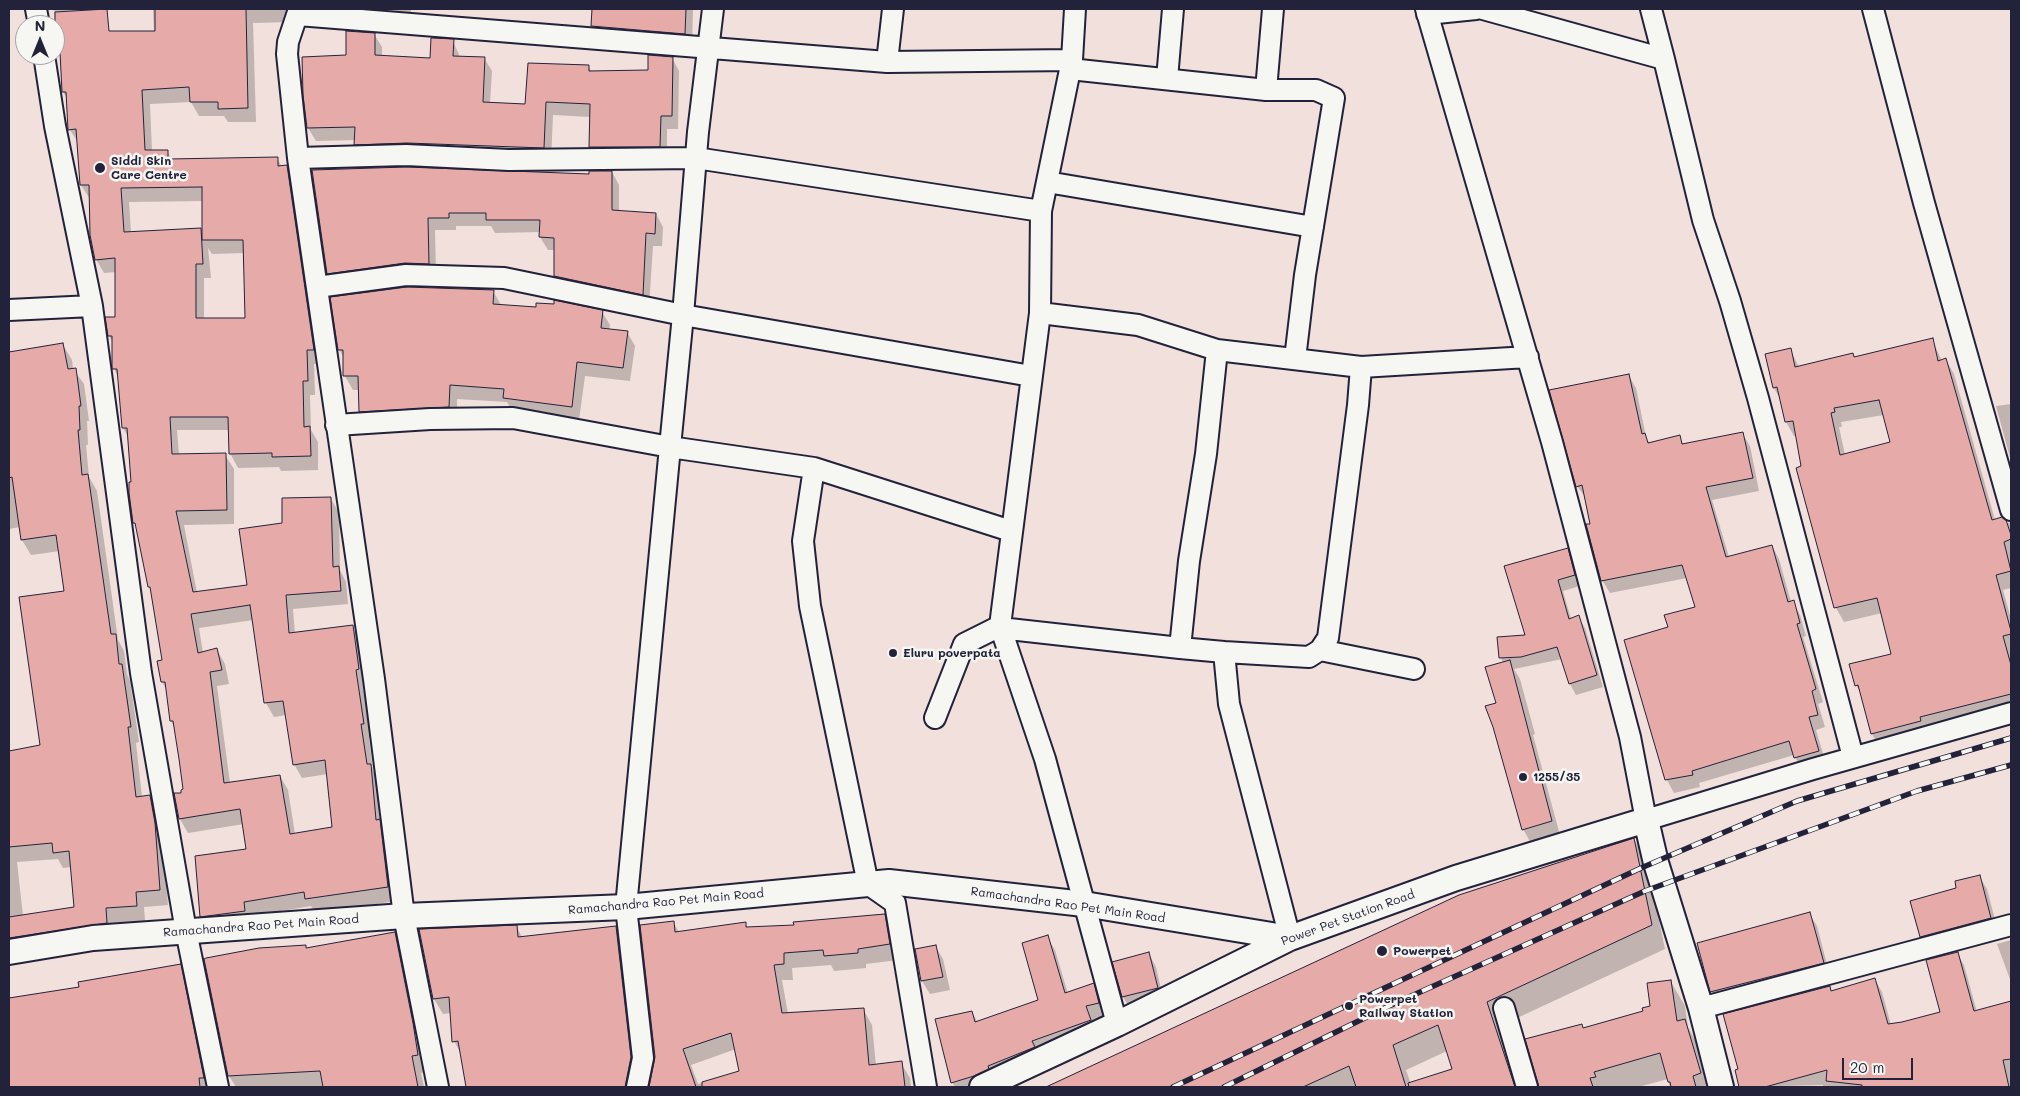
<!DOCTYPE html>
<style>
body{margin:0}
#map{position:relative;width:2020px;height:1096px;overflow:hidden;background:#f1e0dc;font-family:Mali,sans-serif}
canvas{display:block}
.frame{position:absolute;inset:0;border:10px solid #22223b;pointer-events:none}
.north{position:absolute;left:15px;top:15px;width:50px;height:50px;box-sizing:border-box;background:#f6f6f2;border:1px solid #a1a1a9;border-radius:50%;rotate:0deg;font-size:14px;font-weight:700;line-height:20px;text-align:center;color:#22223b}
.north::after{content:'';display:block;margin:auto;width:18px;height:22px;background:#22223b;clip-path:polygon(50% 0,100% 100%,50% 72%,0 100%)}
.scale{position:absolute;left:1842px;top:1058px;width:71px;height:22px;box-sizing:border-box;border:2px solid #22223b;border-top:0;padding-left:6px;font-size:15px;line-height:18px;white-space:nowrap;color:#22223b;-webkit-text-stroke:4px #f6f6f2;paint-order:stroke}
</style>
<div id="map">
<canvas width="2020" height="1096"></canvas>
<div class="frame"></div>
<div class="north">N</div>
<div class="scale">20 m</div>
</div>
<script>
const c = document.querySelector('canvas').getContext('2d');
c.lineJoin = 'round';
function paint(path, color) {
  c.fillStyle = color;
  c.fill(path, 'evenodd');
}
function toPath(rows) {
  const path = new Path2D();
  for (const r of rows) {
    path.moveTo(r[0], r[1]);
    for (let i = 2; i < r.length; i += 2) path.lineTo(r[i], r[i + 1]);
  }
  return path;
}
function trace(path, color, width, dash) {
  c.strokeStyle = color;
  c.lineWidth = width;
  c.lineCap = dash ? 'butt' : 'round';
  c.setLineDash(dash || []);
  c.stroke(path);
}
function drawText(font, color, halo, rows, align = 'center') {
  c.font = font + ' Mali,sans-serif';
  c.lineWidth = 5;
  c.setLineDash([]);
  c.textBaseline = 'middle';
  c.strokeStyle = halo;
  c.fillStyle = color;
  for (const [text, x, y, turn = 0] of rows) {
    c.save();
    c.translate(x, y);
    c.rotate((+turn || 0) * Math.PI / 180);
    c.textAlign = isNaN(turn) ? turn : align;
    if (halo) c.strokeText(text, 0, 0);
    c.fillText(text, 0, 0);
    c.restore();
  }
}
const shadow = toPath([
 [54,9,94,9,100,47,154,32,153,9,290,9,291,22,253,23,256,122,228,122,224,116,199,116,191,102,150,104,152,151,167,151,172,160,277,158,282,167,286,167,295,181,321,364,314,364,315,395,310,395,311,430,318,442,318,470,281,471,279,467,238,468,230,453,230,430,177,430,179,455,225,455,234,469,234,524,184,525,197,593,249,586,284,524,331,499,339,513,340,570,346,582,348,604,293,609,295,634,352,626,360,641,366,683,363,684,371,738,369,738,373,770,378,779,396,901,315,913,311,906,251,916,210,930,201,916,248,850,244,824,188,833,180,819,185,790,175,728,171,721,167,690,162,682,158,662,164,661,152,592,149,587,138,528,134,523,129,438,123,428,119,378,114,369,113,343,109,336,107,318,116,318,116,272,104,273,96,259,90,199,81,185,79,144,70,130,68,100,63,92,60,41,55,32],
 [203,201,204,236,200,230,131,233,129,202],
 [208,248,212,254,244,253,246,319,204,319,204,278,211,278],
 [253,620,266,703,274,717,286,715,294,764,302,778,328,774,333,828,295,834,288,790,280,776,230,783,217,686,229,684,225,664,217,650,203,653,199,628],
 [330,9,411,9,411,24],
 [593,9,693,9,692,47,600,40,592,26],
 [374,34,382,47,382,57,431,60,453,41,460,57,484,58,492,71,490,103,526,106,588,66,592,72,650,71,672,58,679,71,678,129,667,129,667,159,598,160,590,147,591,117,553,115,551,161,363,157,356,144,356,140,316,141,308,128,348,56],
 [313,171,590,175,612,172,619,185,619,211,656,214,663,227,662,246,653,246,649,307,563,289,555,276,555,250,548,250,540,237,541,232,495,233,491,226,456,226,456,230,435,230,436,276,335,286,328,273],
 [493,291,501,305,602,312,610,325,609,330,627,332,635,346,630,381,585,376,579,420,512,411,507,402,457,399,457,420,368,425,360,411,359,390,353,390,345,376,344,358,339,349],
 [1932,339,1942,361,1946,360,1954,374,1995,520,2002,519,2008,523,2011,522,2011,588,2003,590,2011,619,2011,710,1880,748,1872,734,1862,696,1856,685,1893,655,1882,613,1844,622,1836,608,1798,469,1803,467,1797,436,1794,436,1786,422,1781,401,1774,388,1766,355,1790,349,1799,367,1855,358],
 [1884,415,1891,443,1845,455,1839,427,1842,427,1841,422],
 [63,345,72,360,73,369,84,384,89,421,87,421,88,445,86,445,89,477,97,491,118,640,124,651,127,674,130,681,139,742,136,743,142,797,150,797,158,812,163,839,168,905,144,907,145,921,114,923,115,938,9,957,9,752,42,746,66,592,60,551,31,555,22,540,20,527,9,529,9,353],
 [58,859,63,868,72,867,75,908,23,916,17,862],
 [1629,376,1636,388,1646,437,1650,444,1679,437,1684,445,1742,433,1750,446,1759,491,1712,500,1729,557,1772,546,1779,559,1791,602,1793,602,1800,615,1806,636,1803,637,1823,702,1818,704,1825,727,1816,730,1826,764,1802,770,1794,755,1699,783,1700,787,1674,793,1667,780,1625,641,1669,628,1696,608,1687,578,1610,593,1602,580,1586,498,1577,486],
 [2011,404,2011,461,1996,406],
 [1567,549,1574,560,1580,586,1563,591,1571,619,1578,617,1585,628,1603,687,1576,695,1570,684,1562,659,1514,669,1520,679,1535,734,1533,735,1561,839,1533,847,1523,829,1497,703,1503,663,1501,658,1526,636],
 [1634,839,1647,863,1665,949,1500,1026,1520,1087,1443,1087,1439,1075,1453,1070,1447,1051,1406,1070,1412,1087,1049,1087,1460,896],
 [1979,876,1987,889,1998,931,1928,950,1921,936,1958,889],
 [1809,913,1817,926,1830,976,1719,1005,1712,992],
 [884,915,893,931,898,960,866,964,866,968,834,971,831,965,792,968,793,980,782,980,788,1014,863,1009,872,1025,876,1066,901,1063,910,1078,911,1087,650,1087,673,922,679,932,745,923,748,928,795,926],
 [736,1049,741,1072,698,1084,691,1065],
 [516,926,522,937,616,928,625,943,637,1087,555,1087,554,1080,520,1085,520,1087,467,1087,461,1054,454,1041,451,1013,443,1014,434,999],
 [394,934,404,951,426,1072,421,1073,424,1087,236,1087,229,1076,307,949],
 [1047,937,1055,950,1068,994,1093,985,1101,998,1106,1016,1093,1019,1098,1033,986,1087,955,1087,952,1082,972,1012,978,1023,1040,1001],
 [2011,940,2011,982,1997,944],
 [935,946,943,959,950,990,930,994,922,981,916,950],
 [1957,953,1964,965,1977,1012,2011,1002,2011,1087,1823,1087,1823,1085,1740,1087,1736,1071,1829,987,1832,992,1875,980,1882,992,1891,1025,1942,1012],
 [1149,954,1156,967,1164,1002,1131,1010,1123,997,1114,963],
 [180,965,190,983,212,1087,9,1087,9,1000,80,988],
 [1671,982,1685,1006,1688,1027,1698,1045,1711,1087,1670,1087,1668,1079,1638,1087,1539,1087,1583,1029,1644,1012,1652,1007]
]);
const building = toPath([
 [107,9,109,31,155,31,155,9,246,9,248,108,218,109,218,102,190,102,189,87,142,90,145,150,168,150,168,159,278,157,278,166,287,165,314,350,307,350,308,381,303,381,304,427,310,426,311,456,272,457,272,453,229,454,228,417,170,417,172,454,226,453,227,510,176,511,193,592,247,585,239,529,282,523,282,498,331,497,333,567,339,566,341,591,286,595,289,633,353,625,359,669,356,670,364,724,361,724,367,764,371,764,376,820,380,819,388,887,305,899,304,892,244,902,245,911,200,917,195,856,246,849,240,809,179,819,174,793,181,793,181,790,183,789,179,759,173,721,170,721,165,682,161,682,157,661,162,660,150,587,148,587,135,523,133,523,129,493,129,482,131,482,127,428,122,428,117,369,112,369,112,336,108,336,105,317,115,317,115,258,95,260,90,235,89,185,80,185,76,129,68,130,66,92,62,92,59,32,55,32,55,12,107,9],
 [202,187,202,240,243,240,245,318,196,318,196,264,203,264,201,228,124,232,121,188,202,187],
 [250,605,264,703,283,701,293,765,325,760,332,827,290,834,280,775,224,783,210,672,222,670,217,648,198,653,191,614,250,605],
 [592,9,686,9,685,34,591,26,592,9],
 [346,31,375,33,375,55,430,58,431,38,454,39,453,56,485,57,483,102,525,104,528,63,589,65,589,71,648,70,648,55,673,57,672,116,661,116,660,147,589,147,590,104,546,102,544,148,407,143,354,145,355,127,307,128,303,95,302,57,346,55,346,31],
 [406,167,589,174,589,171,612,171,612,210,656,213,655,234,646,233,643,295,554,276,554,238,539,237,540,220,486,220,486,213,449,213,449,218,428,218,429,264,405,263,327,274,312,170,406,167],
 [407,287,494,290,493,304,536,307,536,303,554,304,554,300,603,310,601,328,628,331,623,368,577,362,572,407,503,398,504,389,450,385,449,407,359,412,358,376,343,376,343,350,338,350,330,297,407,287],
 [1933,338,1938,361,1946,358,1992,520,2002,517,2006,520,2011,535,2011,539,2004,542,2011,571,1996,575,2011,631,2011,634,2003,636,2011,665,2011,694,1920,717,1921,721,1871,734,1858,685,1855,686,1849,664,1891,654,1877,598,1834,608,1796,468,1801,466,1793,421,1785,422,1777,387,1773,388,1765,354,1791,348,1795,367,1853,353,1854,357,1933,338],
 [1879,400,1890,442,1840,455,1831,413,1835,412,1834,408,1879,400],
 [63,343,68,369,76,368,81,406,79,406,80,430,78,430,82,475,88,474,111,634,116,634,119,664,122,664,131,727,128,727,136,797,150,795,155,823,160,890,136,892,137,906,106,908,107,923,9,938,9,917,74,907,69,851,53,853,52,843,9,847,9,751,40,745,19,597,64,591,56,535,21,540,12,477,9,478,9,352,63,343],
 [1629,374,1642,434,1645,433,1648,443,1680,435,1682,444,1743,432,1753,478,1706,487,1726,557,1772,545,1788,602,1794,600,1800,623,1797,624,1816,689,1812,691,1818,715,1809,717,1819,751,1794,758,1789,741,1692,771,1693,775,1665,780,1624,640,1668,627,1664,615,1695,607,1682,565,1601,581,1586,524,1590,524,1582,485,1576,487,1549,390,1629,374],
 [1568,548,1575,575,1558,580,1569,619,1579,615,1597,675,1569,684,1557,647,1521,657,1499,658,1497,637,1525,635,1504,566,1568,548],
 [1510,660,1552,821,1522,830,1493,727,1485,706,1496,703,1485,667,1510,660],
 [1634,838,1652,925,1487,1002,1515,1087,1409,1087,1408,1083,1452,1069,1438,1025,1393,1045,1406,1087,1356,1087,1349,1066,1303,1087,1046,1087,1459,895,1634,838],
 [1980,875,1991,918,1920,937,1910,901,1956,888,1955,881,1980,875],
 [1810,912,1824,963,1710,992,1697,943,1810,912],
 [885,914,890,944,858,949,858,953,824,956,823,950,784,953,784,964,774,965,782,1013,864,1008,869,1065,902,1061,905,1087,702,1087,702,1082,739,1071,731,1033,683,1049,696,1087,649,1087,655,1057,640,925,674,921,675,932,746,922,746,927,794,925,793,922,885,914],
 [517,925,518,937,616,926,631,1057,625,1087,466,1087,458,1041,452,1042,449,997,433,999,419,929,517,925],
 [395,932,413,1023,418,1055,412,1056,418,1087,323,1087,320,1071,228,1076,204,959,206,958,259,948,306,945,306,948,395,932],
 [1048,935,1065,993,1094,983,1099,1003,1086,1006,1091,1020,1032,1041,1035,1047,988,1066,989,1069,974,1076,951,1083,935,1019,972,1011,975,1022,1038,1000,1022,943,1048,935],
 [936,945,943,977,921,981,915,949,936,945],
 [1149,952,1158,988,1122,997,1112,962,1149,952],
 [1958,952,1974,1011,2011,1001,2011,1059,2003,1060,2009,1087,1862,1087,1862,1085,1826,1081,1827,1070,1765,1087,1739,1087,1735,1070,1738,1069,1723,1014,1830,986,1831,991,1875,978,1888,1024,1902,1022,1940,1012,1926,960,1958,952],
 [181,964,204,1078,199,1078,200,1087,9,1087,9,998,79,987,78,982,181,964],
 [1671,980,1677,1021,1685,1019,1701,1073,1693,1076,1696,1087,1671,1087,1670,1082,1668,1082,1660,1053,1594,1072,1596,1077,1590,1078,1593,1087,1539,1087,1525,1039,1582,1024,1583,1028,1643,1011,1642,1008,1650,1006,1647,983,1671,980]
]);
const minor = toPath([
 [36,9,39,25],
 [299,9,288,42,287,54,298,158,374,679,404,916,438,1087],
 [713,9,698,132,683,315,670,447,814,468,803,541,810,606,868,884,895,903,926,1087],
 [893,9,887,62,1072,60],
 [1075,9,1072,60,1041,211,1040,313,1138,325,1217,350,1206,454,1189,561,1180,648,1224,652,1229,704,1290,938],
 [1426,9,1552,442,1630,737,1646,820,1813,769,2011,713],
 [1483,9,1664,59,1703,220,1730,301,1758,398,1853,757],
 [1651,9,1664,59],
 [1873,9,1924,203,2011,510],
 [1427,14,1476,9],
 [298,15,887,62],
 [44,55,55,126,92,306,141,673,186,931,218,1087],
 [1070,69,1266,90,1316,90,1334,98,1305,275,1295,359],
 [1167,79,1173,9],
 [1266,90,1273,9],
 [298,158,406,155,509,160,696,158,1041,211],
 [1047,182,1313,227],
 [317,287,406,275,504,278,683,315,1031,376],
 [9,310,92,306],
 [1040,313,1000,626,1045,759,1117,1024],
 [1217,350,1361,367,1358,405,1328,638,1320,650,1309,657,1224,652],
 [1361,367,1528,357],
 [336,425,430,419,513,418,670,447,626,907,643,1058,637,1087],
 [814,468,1011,531],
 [1000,628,1180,648],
 [1320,650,1414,669],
 [935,718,964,644,1000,626],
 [1504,1008,1527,1087],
 [1701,1008,2011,925]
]);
const tertiary = toPath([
 [9,952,93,938,404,916,626,907,889,882,1084,904,1290,938],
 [982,1087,1117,1024,1290,938,1456,878,1646,820,1656,863,1701,1008,1721,1087]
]);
const rail = toPath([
 [1173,1087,1641,868,1797,801,2011,738],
 [1224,1087,1389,1006,1645,891,1917,791,2011,765]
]);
const markers = [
 [100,168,6,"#22223b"],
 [893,653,5,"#22223b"],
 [1523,777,5,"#22223b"],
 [1382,951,6,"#22223b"],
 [1349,1006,5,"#22223b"]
];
const poiNames = [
 ["Siddi Skin",111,161],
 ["Care Centre",111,175],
 ["Eluru poverpata",903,653],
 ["1255/35",1533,777],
 ["Powerpet",1393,951],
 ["Powerpet",1359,999],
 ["Railway Station",1359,1013]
];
const streetNames = [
 ["Ramachandra Rao Pet Main Road",666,902,-5],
 ["Ramachandra Rao Pet Main Road",1068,905,8],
 ["Power Pet Station Road",1348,918,-20],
 ["Ramachandra Rao Pet Main Road",261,926,-4]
];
paint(shadow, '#0003');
paint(building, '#e6aba8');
trace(building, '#22223b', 1);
trace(minor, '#22223b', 24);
trace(tertiary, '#22223b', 28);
trace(minor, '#f6f6f2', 20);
trace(tertiary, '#f6f6f2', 24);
trace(rail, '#22223b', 5.5);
trace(rail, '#f6f6f2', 4, [11]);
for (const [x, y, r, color] of markers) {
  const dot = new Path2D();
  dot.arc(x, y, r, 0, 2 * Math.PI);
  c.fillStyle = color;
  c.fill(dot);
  trace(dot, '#f6f6f2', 2);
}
drawText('bold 12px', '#22223b', '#f6f6f2', poiNames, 'left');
drawText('12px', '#22223b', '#f6f6f2', streetNames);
</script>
